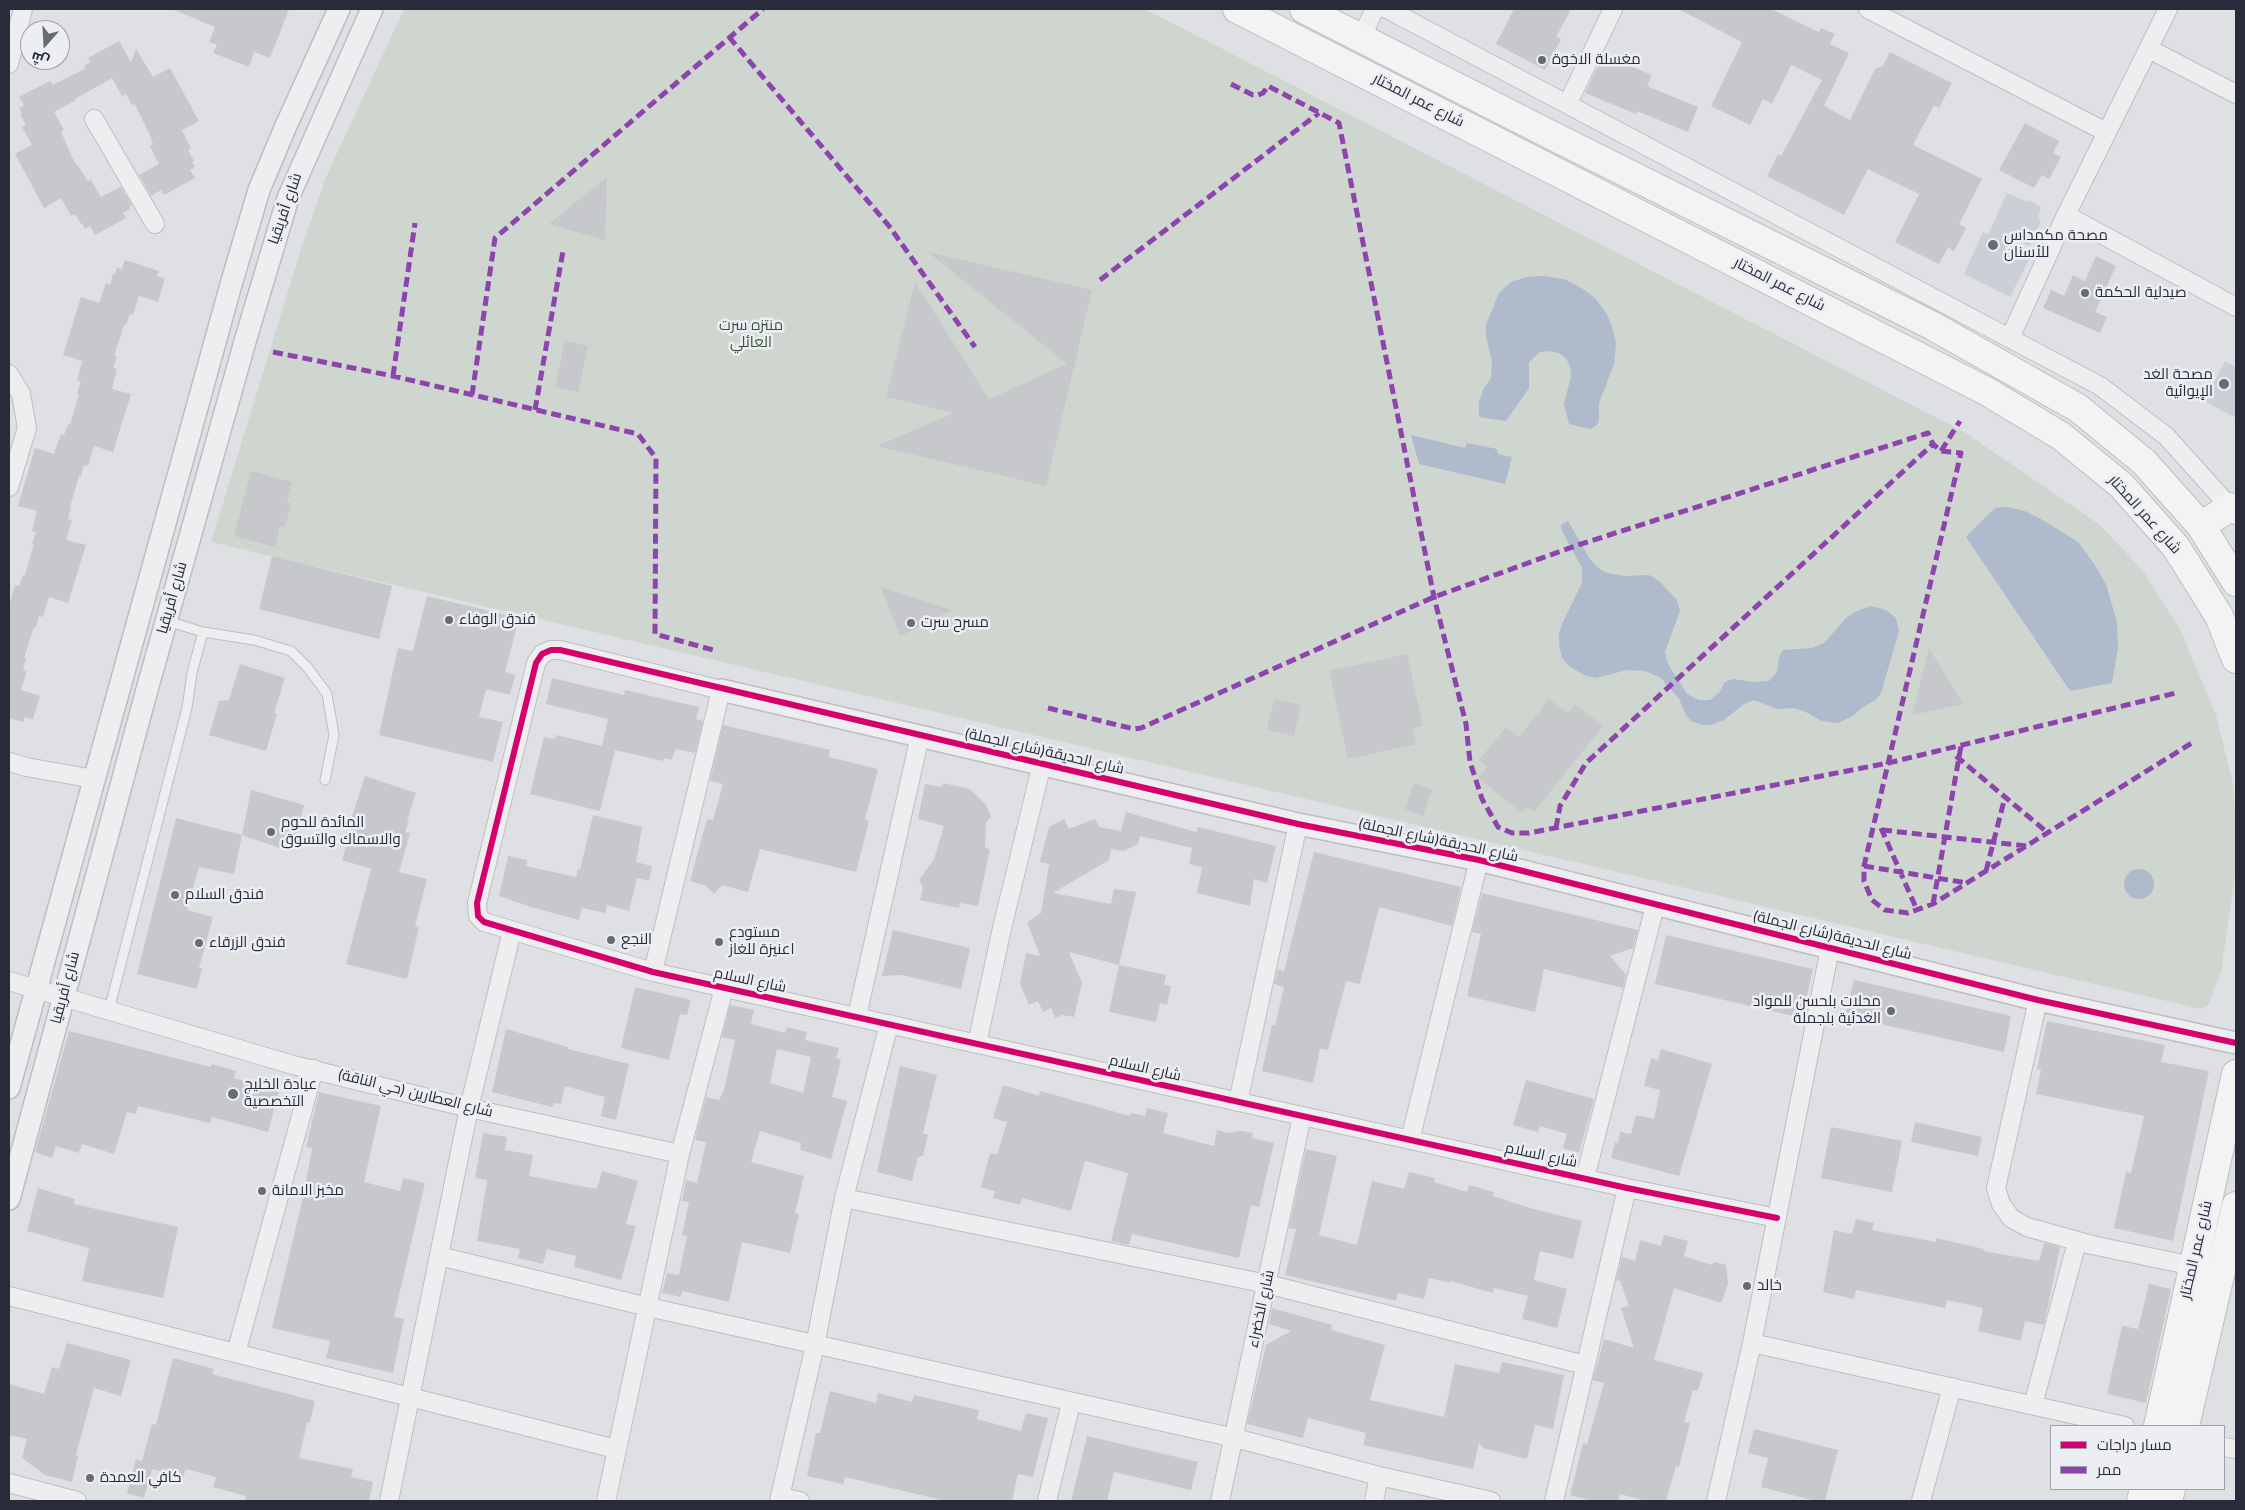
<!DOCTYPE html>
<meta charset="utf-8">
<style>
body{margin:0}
#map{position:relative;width:2245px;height:1510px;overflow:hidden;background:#dfe0e3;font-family:"Nunito Sans",Cairo,sans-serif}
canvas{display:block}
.frame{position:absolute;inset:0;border:10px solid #282c3a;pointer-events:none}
.legend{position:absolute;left:2050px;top:1425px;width:175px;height:65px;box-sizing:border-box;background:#eceef3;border:1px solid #9ea0a9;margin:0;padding:6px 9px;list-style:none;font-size:15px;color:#282c3a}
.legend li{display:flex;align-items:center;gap:10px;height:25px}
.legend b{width:25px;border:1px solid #9ea0a9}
.north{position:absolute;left:20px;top:20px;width:50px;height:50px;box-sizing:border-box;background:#eceef3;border:1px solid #9ea0a9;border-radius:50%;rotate:199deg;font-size:14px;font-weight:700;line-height:20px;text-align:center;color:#282c3a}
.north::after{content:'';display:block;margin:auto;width:18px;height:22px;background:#686b75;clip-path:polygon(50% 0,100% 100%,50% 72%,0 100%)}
</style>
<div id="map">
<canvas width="2245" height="1510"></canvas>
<div class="frame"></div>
<ul class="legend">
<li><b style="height:6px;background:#d6006c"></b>مسار دراجات</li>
<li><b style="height:6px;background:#8e44ad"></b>ممر</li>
</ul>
<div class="north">ش</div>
</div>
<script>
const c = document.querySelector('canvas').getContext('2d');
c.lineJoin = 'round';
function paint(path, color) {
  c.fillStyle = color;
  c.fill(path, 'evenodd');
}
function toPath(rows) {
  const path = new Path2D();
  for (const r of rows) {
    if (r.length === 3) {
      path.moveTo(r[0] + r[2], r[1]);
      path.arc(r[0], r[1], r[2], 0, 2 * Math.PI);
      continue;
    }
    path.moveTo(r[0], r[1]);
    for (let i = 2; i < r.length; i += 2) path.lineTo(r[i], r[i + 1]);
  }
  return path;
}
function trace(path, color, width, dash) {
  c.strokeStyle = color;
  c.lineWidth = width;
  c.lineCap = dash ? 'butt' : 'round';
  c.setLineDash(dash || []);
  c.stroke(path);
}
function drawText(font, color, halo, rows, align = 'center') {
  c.font = font + ' "Nunito Sans",Cairo,sans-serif';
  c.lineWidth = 5;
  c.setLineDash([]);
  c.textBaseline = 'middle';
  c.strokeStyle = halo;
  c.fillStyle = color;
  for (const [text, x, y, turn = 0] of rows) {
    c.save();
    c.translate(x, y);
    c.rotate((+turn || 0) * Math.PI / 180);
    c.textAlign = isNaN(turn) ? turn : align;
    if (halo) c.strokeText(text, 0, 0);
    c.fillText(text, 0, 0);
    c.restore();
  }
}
const built = toPath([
 [2007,193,2027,202,2030,200,2041,207,2038,218,2041,221,2029,246,2010,237,2008,244,2031,256,2010,297,1964,274,1983,232,1988,235],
 [2225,361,2236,367,2236,418,2204,401]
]);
const green = toPath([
 [404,9,1145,9,1966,433,2100,525,2143,571,2181,631,2216,715,2233,784,2236,822,2235,877,2221,971,2208,1006,2201,1009,211,542,302,246,326,177]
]);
const water = toPath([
 [1543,276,1564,279,1583,289,1595,298,1607,314,1612,326,1616,344,1614,364,1599,403,1599,420,1597,425,1590,429,1569,424,1564,404,1571,376,1570,367,1566,358,1559,353,1549,351,1540,352,1529,362,1529,388,1506,421,1479,417,1479,402,1484,388,1491,378,1492,361,1486,336,1486,325,1494,305,1499,293,1511,282,1527,277],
 [1411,435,1465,448,1467,443,1497,449,1498,454,1512,457,1505,484,1419,464],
 [2007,507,2025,511,2041,519,2078,542,2093,562,2106,584,2117,622,2118,648,2112,683,2070,691,1966,537,1995,508],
 [1568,521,1590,559,1598,568,1607,573,1626,576,1649,575,1659,581,1677,600,1680,611,1665,652,1668,664,1687,694,1699,700,1710,700,1719,693,1725,682,1733,679,1754,682,1769,681,1777,672,1779,657,1783,650,1812,648,1824,643,1847,617,1857,611,1871,606,1886,610,1896,618,1899,631,1881,693,1876,700,1863,707,1853,716,1838,723,1822,721,1804,711,1793,708,1777,709,1754,700,1744,704,1724,720,1711,725,1702,725,1691,721,1686,715,1679,699,1661,678,1645,671,1627,670,1596,678,1584,675,1569,666,1562,658,1559,645,1559,634,1562,624,1582,583,1582,568,1561,529,1561,525],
 [2139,884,15]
]);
const building = toPath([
 [172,9,289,9,270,58,254,52,249,67,213,53,217,45,209,42,215,27],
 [1514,9,1571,9,1556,37,1561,39,1545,70,1496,44],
 [1678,9,1771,9,1819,32,1821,28,1835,34,1830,44,1849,53,1824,106,1850,120,1875,69,1883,66,1890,52,1952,83,1939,108,1934,105,1913,145,1982,179,1959,224,1966,228,1954,251,1948,247,1939,264,1895,242,1919,194,1868,169,1844,215,1767,176,1778,154,1781,156,1822,80,1791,65,1772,104,1763,99,1750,125,1711,106,1742,42],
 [119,41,131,62,136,49,153,77,170,68,199,121,182,130,191,148,188,150,194,161,192,162,195,167,190,170,195,178,164,195,161,190,151,196,139,175,159,164,150,146,153,144,149,133,134,103,132,105,126,94,122,96,112,78,75,99,76,100,54,112,64,130,61,132,73,159,88,181,91,180,101,197,121,187,132,205,129,207,130,209,123,213,126,218,95,235,90,226,85,229,82,223,81,224,75,214,71,216,61,198,44,208,15,154,32,145,22,127,26,125,20,115,22,114,19,108,24,105,19,97,50,81,53,85,85,69,84,66,91,62,88,58],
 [1603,55,1652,75,1647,86,1698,107,1688,132,1637,111,1636,114,1585,93],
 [2025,123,2059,141,2053,153,2061,157,2049,179,2042,175,2034,188,1999,170],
 [607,177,605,240,549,224],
 [928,252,1092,290,1046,486,877,446,954,413,886,397,915,282,989,399,1067,364],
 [2096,256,2116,266,2095,312,2107,317,2100,333,2043,308,2051,290,2064,296,2073,275,2085,281],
 [125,260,159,271,157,276,165,278,158,302,139,296,133,315,130,314,126,325,124,325,114,356,117,357,113,368,117,369,112,389,131,394,113,452,94,446,88,466,84,465,81,476,79,476,70,507,71,507,68,519,72,520,66,540,86,545,68,603,49,597,43,617,39,616,36,627,34,627,24,658,26,658,23,670,27,671,21,690,40,696,33,719,25,717,23,722,9,718,9,606,15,585,19,586,23,575,25,575,34,544,32,544,36,532,32,531,37,511,18,506,35,448,54,454,61,434,64,435,68,424,70,425,79,394,77,393,81,381,77,381,82,361,63,355,81,297,99,303,106,283,110,285,113,273,115,274,117,268,122,269],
 [565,341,588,346,578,392,555,387],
 [251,471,292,482,287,502,291,503,285,527,280,526,275,547,234,536],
 [272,556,392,586,379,639,259,609],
 [881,587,952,610,900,636],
 [427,596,519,618,505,672,515,675,510,695,486,689,479,717,503,722,493,762,379,735,398,648,413,651],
 [1929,648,1963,704,1912,715],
 [1407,654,1423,726,1413,728,1416,744,1348,759,1329,671],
 [240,664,285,678,274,713,277,714,266,751,209,735,219,701,229,700],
 [552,678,624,695,625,690,699,707,696,719,703,721,695,753,676,749,671,760,664,758,663,761,615,750,600,811,530,794,544,737,555,739,556,735,602,746,608,719,546,704],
 [1274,699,1301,705,1294,736,1267,730],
 [1549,699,1568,713,1575,704,1603,726,1534,812,1527,807,1522,813,1478,778,1487,767,1479,760,1506,727,1519,737],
 [723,725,830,750,829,757,878,769,865,820,869,821,856,872,760,849,748,892,722,885,714,894,706,886,690,881,707,819,713,820,723,784,710,781],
 [365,776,416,793,407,820,409,821,405,832,410,833,399,872,427,879,415,926,419,927,407,979,346,964,371,869,342,860,352,826,349,826],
 [943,783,970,789,986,805,991,817,986,823,985,848,990,849,978,906,960,903,959,908,920,900,923,888,919,880,934,859,944,826,918,819,925,784,941,787],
 [1414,783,1432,790,1423,816,1405,809],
 [251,790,304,805,293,846,283,843,283,849,242,835,234,874,199,867,187,910,213,917,199,968,202,968,197,989,137,974,176,818,242,835],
 [1126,812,1196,832,1198,827,1276,846,1267,883,1254,879,1250,906,1197,893,1202,867,1189,864,1192,848,1140,836,1138,844,1124,851,1111,849,1109,860,1053,893,1111,904,1114,889,1136,892,1119,965,1069,952,1082,983,1074,1017,1062,1015,1055,1018,1051,1008,1043,1012,1038,1001,1029,1005,1020,984,1026,953,1040,956,1027,922,1041,913,1049,864,1040,862,1049,827,1064,819,1069,829,1095,819,1099,827,1121,831],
 [593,815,642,827,636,862,652,866,649,881,637,878,629,911,607,905,605,913,582,908,579,920,531,907,499,896,508,856,527,860,526,866,576,877,578,869,580,870],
 [1314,852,1461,887,1452,926,1379,907,1360,984,1346,981,1328,1050,1320,1049,1313,1083,1262,1071,1272,1025,1275,1026,1284,987,1274,984,1278,969,1284,971],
 [1482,893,1638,930,1633,948,1610,956,1626,975,1623,988,1544,969,1535,1012,1467,996,1481,934,1472,932],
 [893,930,970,948,961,989,902,975,882,976],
 [1666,935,1813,969,1802,1018,1655,984],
 [1119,965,1166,975,1164,985,1171,986,1167,1005,1160,1003,1156,1022,1109,1012],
 [1854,980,2011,1016,2004,1052,1845,1016],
 [635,987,691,1000,687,1015,680,1014,669,1060,621,1048],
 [730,1005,754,1010,751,1024,785,1033,787,1027,807,1032,805,1040,839,1048,836,1058,841,1060,832,1097,847,1101,831,1159,800,1150,801,1143,760,1131,751,1162,804,1176,795,1213,799,1214,790,1253,742,1242,729,1302,682,1291,681,1297,662,1293,667,1273,679,1275,687,1236,682,1235,689,1202,682,1201,686,1180,697,1183,706,1142,695,1140,706,1097,719,1100,724,1090,735,1040,722,1037],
 [777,1049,811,1057,803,1093,770,1083],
 [2047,1021,2165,1045,2161,1062,2209,1071,2173,1241,2114,1228,2126,1172,2131,1173,2144,1116,2036,1094,2041,1070,2037,1069],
 [506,1029,568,1047,568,1049,629,1064,616,1120,601,1116,605,1097,565,1086,561,1104,554,1103,552,1107,492,1092],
 [69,1031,211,1067,212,1064,236,1071,234,1078,279,1090,268,1132,212,1117,210,1123,138,1106,136,1114,127,1112,114,1154,82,1144,79,1153,56,1146,52,1158,35,1152],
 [1661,1049,1712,1064,1679,1176,1611,1158,1615,1142,1618,1143,1620,1132,1631,1134,1636,1115,1654,1119,1660,1090,1644,1086,1651,1058,1658,1060],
 [900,1066,937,1075,923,1133,928,1135,923,1156,918,1157,912,1181,877,1172],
 [1526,1080,1594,1099,1579,1153,1563,1148,1567,1134,1540,1126,1538,1132,1513,1125],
 [1003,1085,1039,1096,1040,1091,1130,1116,1131,1113,1145,1116,1147,1108,1168,1113,1163,1133,1214,1146,1217,1130,1227,1133,1241,1131,1253,1133,1252,1138,1274,1143,1259,1207,1251,1205,1239,1258,1132,1234,1129,1245,1111,1241,1128,1173,1085,1161,1071,1211,1022,1198,1020,1205,993,1198,995,1191,981,1187,990,1153,997,1155,1007,1122,993,1118],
 [319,1092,381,1106,364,1182,400,1191,403,1178,425,1183,394,1317,404,1319,393,1373,326,1358,330,1341,272,1328,304,1193,312,1148,306,1147],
 [1915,1122,1982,1137,1978,1156,1911,1142],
 [1831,1127,1902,1141,1892,1192,1821,1178],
 [483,1133,507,1137,505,1150,533,1155,529,1176,597,1189,602,1171,638,1181,626,1224,636,1226,621,1280,574,1267,576,1256,547,1249,543,1264,518,1258,520,1249,477,1241,487,1180,475,1178],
 [1306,1149,1337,1156,1319,1235,1357,1245,1372,1181,1404,1189,1409,1172,1435,1178,1434,1182,1467,1192,1469,1185,1494,1192,1493,1196,1530,1208,1582,1221,1573,1259,1540,1251,1534,1280,1567,1289,1557,1328,1522,1319,1528,1296,1494,1288,1493,1293,1451,1281,1450,1283,1429,1278,1424,1299,1398,1293,1396,1301,1285,1275,1296,1229,1289,1228],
 [38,1188,75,1199,74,1204,178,1227,163,1298,82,1281,89,1248,27,1231],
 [1856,1219,1874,1223,1872,1230,1936,1242,1936,1238,1984,1249,1984,1251,2039,1261,2044,1243,2060,1247,2044,1325,2025,1321,2021,1341,1978,1331,1983,1308,1947,1300,1945,1308,1856,1290,1854,1299,1823,1292,1834,1230,1852,1234],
 [1664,1235,1688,1241,1684,1256,1712,1265,1714,1262,1726,1265,1728,1284,1721,1303,1674,1288,1654,1360,1703,1373,1698,1391,1693,1390,1684,1422,1690,1423,1679,1467,1676,1466,1666,1501,1646,1501,1620,1494,1618,1501,1593,1501,1570,1495,1583,1443,1587,1444,1604,1383,1593,1380,1604,1339,1634,1348,1621,1308,1629,1306,1620,1281,1616,1280,1622,1257,1635,1261,1640,1240,1661,1246],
 [2149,1284,2171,1289,2146,1403,2107,1394,2122,1326,2138,1329],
 [1272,1308,1332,1325,1331,1330,1385,1345,1370,1400,1444,1417,1455,1364,1499,1373,1502,1362,1564,1375,1553,1429,1535,1425,1527,1459,1483,1448,1479,1443,1473,1469,1363,1445,1366,1433,1308,1418,1303,1438,1247,1424,1266,1345,1291,1331,1269,1324],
 [67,1343,131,1360,121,1396,94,1388,76,1455,78,1456,72,1482,45,1475,22,1458,27,1439,9,1435,9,1384,44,1394,52,1367,59,1369],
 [173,1358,214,1369,212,1374,315,1401,310,1422,307,1423,299,1458,353,1469,351,1477,373,1482,369,1501,245,1501,246,1496,213,1487,216,1477,186,1469,183,1478,152,1469,144,1498,127,1493,136,1459,142,1461,152,1424,156,1425],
 [830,1391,876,1403,878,1393,912,1402,914,1395,979,1410,977,1419,1021,1431,1026,1413,1048,1418,1033,1477,1018,1474,1012,1501,946,1501,845,1477,843,1484,807,1476,816,1433,820,1433],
 [1754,1429,1838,1450,1825,1501,1816,1501,1761,1487,1768,1458,1748,1453],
 [1087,1436,1198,1462,1191,1490,1114,1472,1107,1501,1071,1501]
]);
const service = toPath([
 [203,632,254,640,291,651,308,668,327,694,334,735,325,780],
 [109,1010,187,708,192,673,203,632,167,621]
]);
const minor = toPath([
 [1387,9,2100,386,2166,436,2230,507,2235,515],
 [1868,9,2106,132],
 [1361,38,1375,9],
 [2149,49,2236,94],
 [9,64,23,9],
 [1568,103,1613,9],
 [94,119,155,224],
 [2066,215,2236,307],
 [2010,338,2066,215,2168,9],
 [9,374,21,394,27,428,9,487],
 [9,762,26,767,94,779],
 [653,972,721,690,560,650,551,650,542,654,536,663,477,903,478,916,484,922,653,972,1627,1188,1777,1218],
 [9,981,293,1065,469,1108,680,1154],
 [2038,1000,1996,1188,2001,1204,2011,1218,2027,1227,2092,1245,2193,1266],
 [857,1016,920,736],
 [977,1044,1002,928,1042,764],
 [1238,1102,1298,824],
 [1410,1140,1479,860],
 [1585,1178,1655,906],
 [844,1198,1267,1284,1585,1365],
 [439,1256,648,1307,1235,1438,1379,1476,1491,1501],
 [9,1296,616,1449],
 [1752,1343,2125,1426],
 [236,1353,314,1069],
 [2033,1405,2077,1242],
 [2224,1447,2236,1449],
 [9,1483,77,1501],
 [780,1497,800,1501],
 [389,1501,469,1108,512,931],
 [606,1501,680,1154,724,988],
 [779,1501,815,1345,844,1198,889,1024],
 [1047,1501,1071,1403],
 [1220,1501,1302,1116],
 [1374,1501,1379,1476],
 [1554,1501,1627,1188],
 [1716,1501,1752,1343,1830,948],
 [1921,1501,1952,1387]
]);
const tertiary = toPath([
 [721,690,1298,824,1479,860,2038,1000,2236,1043],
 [9,1088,230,288,259,190,285,128,339,9],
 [9,1199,148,686,246,338,288,198,372,9]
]);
const primary = toPath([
 [1237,9,1986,391,2061,436,2121,485,2176,547,2219,616,2236,659],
 [1304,9,1549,134,1931,325,2078,408,2144,462,2201,526,2236,582],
 [2201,526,2230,507],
 [2158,1426,2236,1074],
 [2185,1426,2236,1206],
 [2141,1501,2144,1489],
 [2168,1501,2171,1489]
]);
const quiet = toPath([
 [729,37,889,226,975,347],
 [1231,84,1253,95,1258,95,1263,93,1268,86,1339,123,1434,597,1466,724,1470,762,1482,799,1498,827,1512,833,1529,833,1888,763,2176,693],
 [1100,280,1319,113],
 [273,352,393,376,638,434,656,458,655,634,713,650],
 [393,376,415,223],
 [472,395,495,238,763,9],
 [535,410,563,251],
 [1941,451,1960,421],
 [1048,708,1134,729,1141,728,1434,597,1578,545,1928,433,1933,444,1941,451,1961,453,1864,866,1864,881,1872,900,1885,910,1908,913,1933,904,2195,741],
 [1956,756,2048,833],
 [1556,828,1560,806,1586,763,1933,444],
 [1881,828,1917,910],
 [1882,830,2027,846],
 [1864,866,1967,883],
 [1986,871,2005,797],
 [1933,904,1961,746]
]);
const cycleway = toPath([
 [1777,1218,1627,1188,653,972,484,922,478,916,477,903,536,663,542,654,551,650,560,650,1298,824,1479,860,2038,1000,2236,1043]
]);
const markers = [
 [1542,60,5,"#686b75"],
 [1993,245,6,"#686b75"],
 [2085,293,5,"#686b75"],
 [2224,384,6,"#686b75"],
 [449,620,5,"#686b75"],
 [911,623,5,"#686b75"],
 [271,832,5,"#686b75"],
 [175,895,5,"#686b75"],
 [611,940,5,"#686b75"],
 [719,942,5,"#686b75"],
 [199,943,5,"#686b75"],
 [1891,1011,5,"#686b75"],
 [233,1094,6,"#686b75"],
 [262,1191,5,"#686b75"],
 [1747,1286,5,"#686b75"],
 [90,1478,5,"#686b75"]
];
const poiNames = [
 ["مغسلة الاخوة",1552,60],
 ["مصحة مكمداس",2004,236],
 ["للأسنان",2004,253],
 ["صيدلية الحكمة",2095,293],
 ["مصحة الغد",2213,375,"right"],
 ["الإيوائية",2213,392,"right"],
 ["فندق الوفاء",459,620],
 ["مسرح سرت",921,623],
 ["المائدة للحوم",281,823],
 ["والاسماك والتسوق",281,840],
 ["فندق السلام",185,895],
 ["مستودع",729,933],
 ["اعنيزة للغاز",729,950],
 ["النجع",621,940],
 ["فندق الزرقاء",209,943],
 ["محلات بلحسن للمواد",1881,1002,"right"],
 ["الغدئية بلجملة",1881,1019,"right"],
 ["عيادة الخليج",244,1085],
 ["التخصصية",244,1102],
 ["مخبز الامانة",272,1191],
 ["خالد",1757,1286],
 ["كافي العمدة",100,1478]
];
const streetNames = [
 ["شارع عمر المختار",1418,101,27],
 ["شارع أفريقيا",286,209,-71],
 ["شارع عمر المختار",1779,285,27],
 ["شارع عمر المختار",2144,515,48],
 ["شارع أفريقيا",173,598,-74],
 ["شارع الحديقة(شارع الجملة)",1044,752,13],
 ["شارع الحديقة(شارع الجملة)",1438,841,12],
 ["شارع الحديقة(شارع الجملة)",1832,936,14],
 ["شارع السلام",750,981,12],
 ["شارع أفريقيا",66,988,-75],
 ["شارع السلام",1145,1069,13],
 ["شارع العطارين (حي الناقة)",415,1094,14],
 ["شارع السلام",1541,1156,12],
 ["شارع عمر المختار",2197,1250,-77],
 ["شارع الخضراء",1262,1309,-78]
];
const parkNames = [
 ["منتزه سرت",751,326],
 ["العائلي",751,343]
];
paint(built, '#cdcfd6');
paint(green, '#ced6cf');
paint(water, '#afbacc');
paint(building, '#c7c8cb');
trace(service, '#bdbec1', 11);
trace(minor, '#bdbec1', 20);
trace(tertiary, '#bdbec1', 24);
trace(primary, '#bbbdc1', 30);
trace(service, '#eeeef0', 9);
trace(minor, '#eeeef0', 18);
trace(tertiary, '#eeeef0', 21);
trace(primary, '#f3f3f4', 28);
trace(quiet, '#8e44ad', 5, [10, 5]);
trace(cycleway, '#d6006c', 6);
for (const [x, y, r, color] of markers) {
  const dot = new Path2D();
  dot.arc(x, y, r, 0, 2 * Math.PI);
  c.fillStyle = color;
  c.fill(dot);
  trace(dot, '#eceef3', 2);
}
drawText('15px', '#282c3a', '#eceef3', poiNames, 'left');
drawText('15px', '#282c3a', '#eceef3', streetNames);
drawText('15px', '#395437', '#eceef3', parkNames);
</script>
